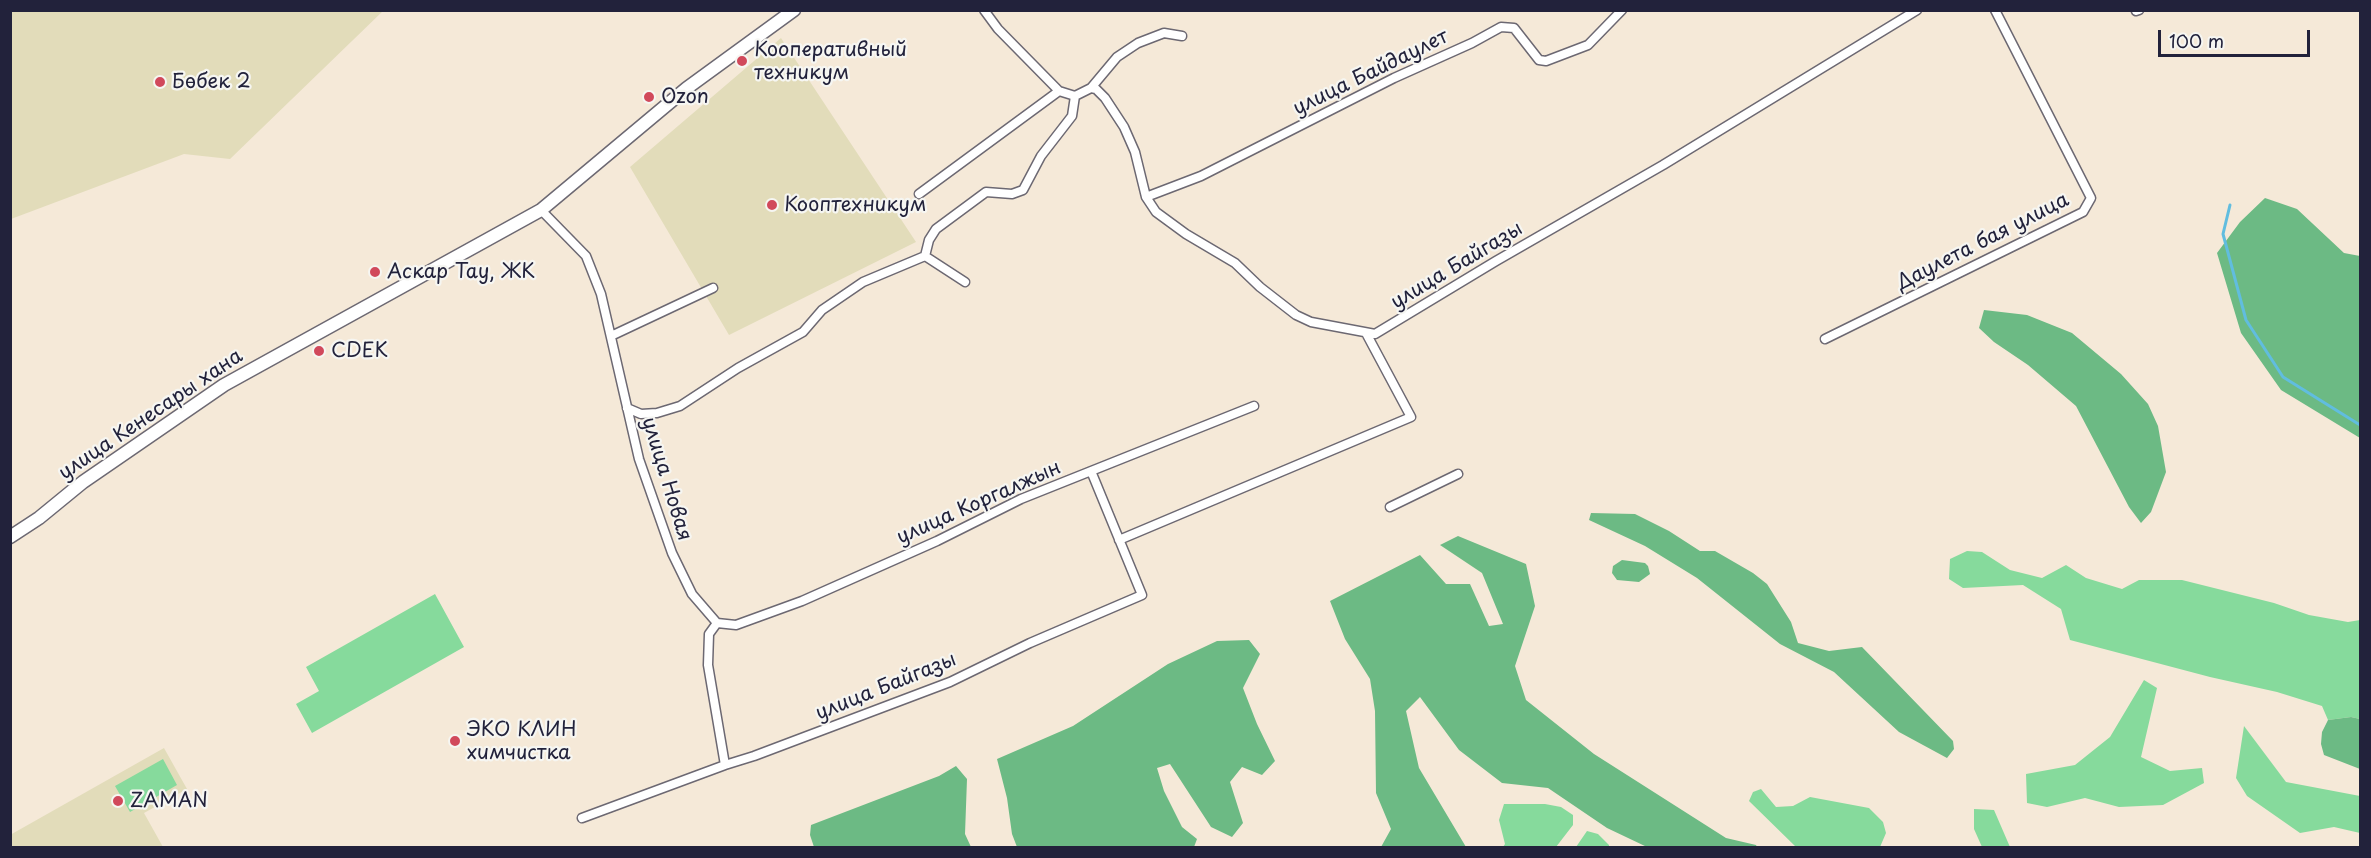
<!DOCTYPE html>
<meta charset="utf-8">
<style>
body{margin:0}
#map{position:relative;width:2371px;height:858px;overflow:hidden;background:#f5e9d8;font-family:"Playpen Sans",sans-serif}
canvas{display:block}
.frame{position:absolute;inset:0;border:12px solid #22223b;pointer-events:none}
.scale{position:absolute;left:2158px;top:30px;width:152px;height:27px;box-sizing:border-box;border:3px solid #22223b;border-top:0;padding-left:8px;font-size:18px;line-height:21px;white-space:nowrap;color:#22223b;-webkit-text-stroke:4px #f6f6f2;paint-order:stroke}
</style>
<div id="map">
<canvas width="2371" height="858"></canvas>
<div class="frame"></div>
<div class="scale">100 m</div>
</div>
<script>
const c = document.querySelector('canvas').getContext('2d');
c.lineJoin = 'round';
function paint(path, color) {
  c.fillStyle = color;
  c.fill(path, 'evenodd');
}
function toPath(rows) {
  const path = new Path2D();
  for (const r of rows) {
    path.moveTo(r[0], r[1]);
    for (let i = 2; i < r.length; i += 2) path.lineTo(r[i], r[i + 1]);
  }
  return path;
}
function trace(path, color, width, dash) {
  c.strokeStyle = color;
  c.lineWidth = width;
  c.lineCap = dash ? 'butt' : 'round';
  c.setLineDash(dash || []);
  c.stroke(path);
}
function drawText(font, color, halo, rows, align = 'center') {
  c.font = font + ' "Playpen Sans",sans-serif';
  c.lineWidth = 4.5;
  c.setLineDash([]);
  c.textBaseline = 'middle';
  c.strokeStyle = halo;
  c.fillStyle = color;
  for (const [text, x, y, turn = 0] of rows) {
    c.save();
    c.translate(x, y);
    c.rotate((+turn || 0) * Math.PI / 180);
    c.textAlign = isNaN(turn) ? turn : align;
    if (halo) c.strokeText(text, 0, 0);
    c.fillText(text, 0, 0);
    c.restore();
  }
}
const built = toPath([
 [11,10,383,10,383,11,230,159,184,154,11,219],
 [781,38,916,242,729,335,630,167],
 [164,748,187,789,144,813,163,847,11,847,10,835]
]);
const green = toPath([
 [1967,551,1982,552,2010,570,2042,578,2066,565,2086,578,2122,589,2139,580,2182,580,2274,603,2309,615,2348,622,2360,620,2360,719,2351,717,2328,720,2322,706,2277,692,2210,677,2070,640,2061,609,2023,585,1963,588,1949,579,1950,559],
 [435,594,464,647,312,733,296,704,319,691,306,667],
 [2144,680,2157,688,2141,757,2170,771,2202,768,2204,783,2163,805,2119,807,2085,798,2047,807,2027,803,2026,774,2075,765,2110,737],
 [2244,726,2286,782,2360,796,2360,833,2334,827,2300,833,2247,796,2236,778],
 [163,759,177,785,130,812,115,786],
 [1761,789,1776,807,1793,806,1810,797,1869,808,1883,822,1886,833,1880,847,1796,847,1749,801,1753,792],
 [1504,804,1545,804,1561,807,1573,815,1573,825,1556,847,1503,847,1505,844,1499,820],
 [1974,809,1994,810,2010,847,1982,847,1974,829],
 [1587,831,1598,834,1609,845,1609,847,1576,847]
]);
const forest = toPath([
 [2265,198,2297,209,2344,253,2360,256,2360,438,2281,390,2241,333,2217,253,2240,222],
 [1984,310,2027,315,2072,333,2121,374,2148,404,2158,426,2166,472,2151,512,2141,523,2129,507,2076,406,2028,365,1994,342,1979,328],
 [1591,513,1635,514,1669,531,1700,551,1715,551,1753,573,1767,584,1791,622,1798,643,1829,651,1862,647,1953,741,1954,749,1947,758,1899,732,1834,672,1780,644,1697,578,1645,546,1589,520],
 [1458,536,1526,564,1535,606,1515,666,1526,700,1594,754,1726,838,1756,845,1757,847,1647,847,1607,828,1548,788,1502,783,1459,750,1420,697,1406,711,1419,768,1466,847,1381,847,1391,829,1376,793,1375,711,1370,679,1345,639,1330,601,1420,555,1446,584,1470,584,1489,626,1503,624,1482,573,1440,545],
 [1622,560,1645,563,1648,566,1650,574,1639,582,1617,580,1612,573,1613,566],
 [1249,640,1260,654,1243,688,1257,724,1275,761,1262,775,1242,767,1230,782,1243,823,1232,837,1211,827,1170,764,1157,768,1164,791,1182,827,1197,839,1194,847,1017,847,1012,834,1007,798,997,759,1073,726,1168,664,1217,641],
 [2351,717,2360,719,2360,769,2324,755,2321,744,2322,732,2328,720],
 [956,766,967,779,965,834,971,847,814,847,810,835,811,825,939,776]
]);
const stream = toPath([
 [2230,205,2223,234,2246,320,2283,377,2360,425]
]);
const street = toPath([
 [984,10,998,29,1059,91,1075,96,1091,88,1096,89,1105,98,1124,127,1135,152,1146,197,1156,212,1186,234,1235,263,1260,287,1296,315,1311,322,1375,334,1496,261,1663,165,1917,10],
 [2136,11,2139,10],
 [1091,88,1117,57,1138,43,1164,33,1182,36],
 [919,194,1059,91],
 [1146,197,1201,176,1394,78,1472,43,1501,27,1514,28,1539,60,1546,61,1588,45,1622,10],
 [541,210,586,256,601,294,639,459,672,553,692,594,717,623,709,634,708,665,725,765],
 [925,256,929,240,936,229,986,192,1012,194,1023,190,1041,156,1072,116,1075,96],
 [611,336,713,288],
 [1825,339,2083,212,2091,198,1995,10],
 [627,408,641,414,657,413,680,406,738,368,803,332,822,310,863,282,925,256,965,282],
 [1390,507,1458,474],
 [1119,540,1411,417,1366,333],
 [717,623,736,625,802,601,937,541,1021,499,1254,406],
 [582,818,725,765,754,756,950,682,1030,643,1142,595,1091,471]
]);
const secondary = toPath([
 [10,537,39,518,83,482,224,385,541,210,687,88,794,10]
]);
const markers = [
 [742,61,6,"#d1495b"],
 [160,82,6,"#d1495b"],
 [649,97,6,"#d1495b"],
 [772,205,6,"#d1495b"],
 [375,272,6,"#d1495b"],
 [319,351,6,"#d1495b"],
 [455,741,6,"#d1495b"],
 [118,801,6,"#d1495b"]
];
const poiNames = [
 ["Кооперативный",754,50],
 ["техникум",754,73],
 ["Бөбек 2",172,82],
 ["Ozon",661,97],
 ["Кооптехникум",784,205],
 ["Аскар Тау, ЖК",387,272],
 ["CDEK",331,351],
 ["ЭКО КЛИН",467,730],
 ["химчистка",467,753],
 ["ZAMAN",130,801]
];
const streetNames = [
 ["улица Байдаулет",1371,73,-26],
 ["Даулета бая улица",1983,242,-27],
 ["улица Байгазы",1457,266,-31],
 ["улица Кенесары хана",151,415,-34],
 ["улица Новая",666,479,73],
 ["улица Коргалжын",979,503,-24],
 ["улица Байгазы",886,687,-22]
];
paint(built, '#e2dcba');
paint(green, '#86da9c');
paint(forest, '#6cba84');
trace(stream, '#61bddf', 3);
trace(street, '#6c6872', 11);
trace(secondary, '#6c6872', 15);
trace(street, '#fff', 8);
trace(secondary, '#fff', 12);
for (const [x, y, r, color] of markers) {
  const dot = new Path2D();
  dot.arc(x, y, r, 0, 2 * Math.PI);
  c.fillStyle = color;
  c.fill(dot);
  trace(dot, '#f6f6f2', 2);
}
drawText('20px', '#22223b', '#f6f6f2', poiNames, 'left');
drawText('20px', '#22223b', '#f6f6f2', streetNames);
</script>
